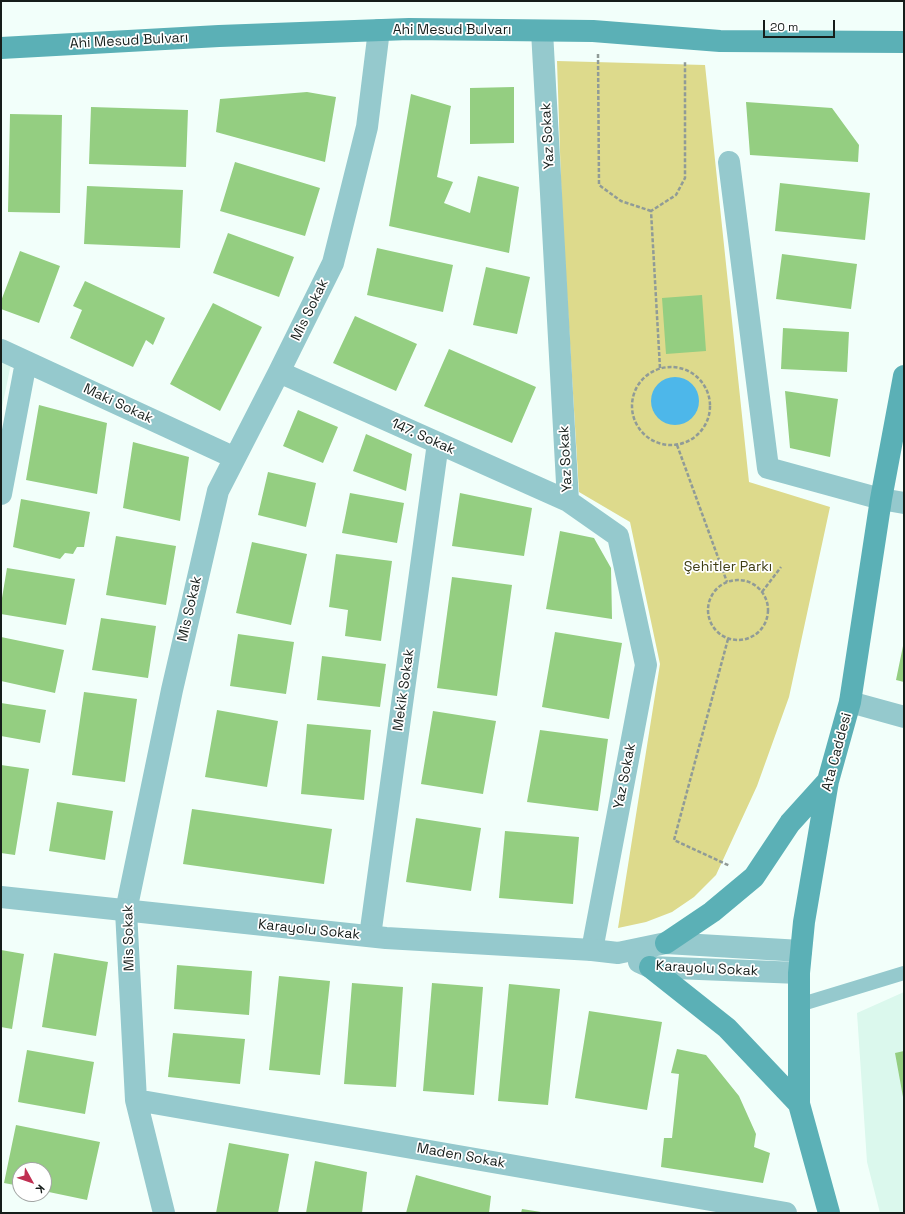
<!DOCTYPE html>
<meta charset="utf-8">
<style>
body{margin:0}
#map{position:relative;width:905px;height:1214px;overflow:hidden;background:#f2fffa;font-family:"Space Grotesk",sans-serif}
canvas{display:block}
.frame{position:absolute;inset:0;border:2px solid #161d1a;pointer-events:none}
.north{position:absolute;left:12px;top:1162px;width:40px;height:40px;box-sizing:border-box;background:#fff;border:1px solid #a2a5a3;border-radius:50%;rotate:130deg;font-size:11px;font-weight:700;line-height:16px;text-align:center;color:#161d1a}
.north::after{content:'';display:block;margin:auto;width:14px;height:18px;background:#c03052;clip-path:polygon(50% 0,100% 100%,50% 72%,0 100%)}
.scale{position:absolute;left:763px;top:20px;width:72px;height:18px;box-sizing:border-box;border:2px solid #161d1a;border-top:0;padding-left:5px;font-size:12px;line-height:14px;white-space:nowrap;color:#161d1a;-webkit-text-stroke:3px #fff;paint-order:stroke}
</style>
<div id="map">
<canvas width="905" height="1214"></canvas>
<div class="frame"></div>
<div class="north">K</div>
<div class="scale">20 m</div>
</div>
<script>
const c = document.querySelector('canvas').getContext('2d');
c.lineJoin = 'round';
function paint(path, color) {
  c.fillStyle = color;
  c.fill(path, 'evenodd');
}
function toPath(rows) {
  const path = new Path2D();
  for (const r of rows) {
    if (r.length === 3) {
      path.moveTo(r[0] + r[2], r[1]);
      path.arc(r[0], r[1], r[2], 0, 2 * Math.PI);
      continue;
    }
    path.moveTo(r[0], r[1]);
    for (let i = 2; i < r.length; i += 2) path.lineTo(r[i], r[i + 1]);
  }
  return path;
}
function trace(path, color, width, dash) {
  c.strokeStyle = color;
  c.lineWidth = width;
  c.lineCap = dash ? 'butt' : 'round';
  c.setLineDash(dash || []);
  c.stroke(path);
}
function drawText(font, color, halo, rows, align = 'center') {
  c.font = font + ' "Space Grotesk",sans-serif';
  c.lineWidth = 3.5;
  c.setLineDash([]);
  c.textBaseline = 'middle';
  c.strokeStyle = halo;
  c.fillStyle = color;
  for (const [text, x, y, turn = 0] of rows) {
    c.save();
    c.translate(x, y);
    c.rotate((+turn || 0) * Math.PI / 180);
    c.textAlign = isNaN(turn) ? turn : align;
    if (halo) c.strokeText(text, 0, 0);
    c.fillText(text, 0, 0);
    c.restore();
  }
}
const built = toPath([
 [1,360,11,364,1,412],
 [904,992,904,1213,880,1213,867,1162,857,1013]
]);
const green = toPath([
 [557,61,705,65,749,482,830,507,789,697,757,786,716,875,694,897,672,912,646,922,618,928,660,664,630,522,579,492,562,212]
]);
const water = toPath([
 [675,401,24]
]);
const building = toPath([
 [514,87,514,143,470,144,470,88],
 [307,92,336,97,325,162,216,132,220,99],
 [411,94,451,106,437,177,453,182,444,203,470,213,478,176,519,187,509,253,389,226],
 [746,102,832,108,859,145,858,162,750,155],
 [91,107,188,110,186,167,89,164],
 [10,114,62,115,60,213,8,212],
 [235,162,320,188,305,236,220,211],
 [780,183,870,193,865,240,775,231],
 [87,186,183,190,180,248,84,244],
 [228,233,294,257,279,297,213,273],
 [377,248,453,265,443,312,367,295],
 [20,251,60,266,39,323,1,309,1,301],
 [782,254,857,264,851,309,776,299],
 [486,267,530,277,517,334,473,325],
 [85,281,165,318,153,345,146,340,133,367,70,338,82,310,73,306],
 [702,295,706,351,666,354,662,298],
 [213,303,262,327,220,411,170,384],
 [355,316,417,344,396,391,333,363],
 [783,328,849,332,847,372,781,369],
 [449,349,536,387,512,443,424,406],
 [785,391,838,399,830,457,790,448],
 [39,405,107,423,97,494,26,480],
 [298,410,338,427,323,463,283,446],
 [366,434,412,454,406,491,353,471],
 [133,442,189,457,180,521,123,508],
 [268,472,316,483,306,527,258,515],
 [350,493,404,503,397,543,342,533],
 [460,493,532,508,524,556,452,546],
 [21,499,90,512,84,547,77,547,73,554,65,553,60,559,13,547],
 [560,531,594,538,611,568,612,619,546,609],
 [116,536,176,546,166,605,106,595],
 [252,542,307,554,291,625,236,613],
 [336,554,392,561,381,641,345,636,348,610,329,607],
 [7,568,75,579,66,625,1,614,1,604],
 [452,577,512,585,497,696,437,688],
 [101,618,156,626,148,678,92,670],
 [555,632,622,643,609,719,542,707],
 [238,634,294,642,286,694,230,686],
 [1,637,64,650,55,693,1,681],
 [903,646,904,646,904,682,896,680],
 [322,656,386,664,380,707,317,700],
 [84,692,137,699,125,782,72,775],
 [1,703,46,710,40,743,1,736],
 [217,710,278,721,267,787,205,777],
 [433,711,496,721,483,794,421,784],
 [307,724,371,730,364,800,301,794],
 [540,730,608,739,598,811,527,802],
 [1,765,29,769,15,855,1,853],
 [57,802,113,811,105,860,49,851],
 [192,809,332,829,324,884,183,864],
 [416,818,481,828,471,891,406,882],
 [505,831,579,837,573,904,499,898],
 [1,950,24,954,12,1029,1,1027],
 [54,953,108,962,96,1036,42,1027],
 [177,965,252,971,249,1015,174,1009],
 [279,976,330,981,320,1075,269,1070],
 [352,983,403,987,396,1087,344,1084],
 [432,983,483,987,474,1095,423,1091],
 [509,984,560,989,548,1105,498,1101],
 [589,1011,662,1022,647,1110,575,1098],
 [173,1033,245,1039,240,1084,168,1077],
 [677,1049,706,1055,739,1096,756,1134,754,1147,770,1153,763,1183,661,1167,664,1138,672,1138,679,1074,671,1073],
 [27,1050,94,1062,85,1114,18,1102],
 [904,1051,904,1097,903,1097,895,1053],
 [16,1125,100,1142,87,1200,44,1191,44,1170,20,1170,20,1186,4,1183],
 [229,1143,289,1154,278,1213,216,1213],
 [315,1161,367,1172,362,1213,306,1213],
 [416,1175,491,1196,489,1213,406,1213],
 [522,1209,541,1212,541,1213,521,1213]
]);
const path = toPath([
 [598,54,599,185,621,201,651,211],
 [671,406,39],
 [660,368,651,211,676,195,685,178,685,61],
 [677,445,727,582],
 [738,610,30],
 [762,592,781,567],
 [728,639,674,840,730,866]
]);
const service = toPath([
 [799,1005,904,973]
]);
const minor = toPath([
 [542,31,568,501,618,536,646,665,592,950],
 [729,162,768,468,881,499,904,503],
 [1,350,235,458],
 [279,372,568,501],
 [1,494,26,362],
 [850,702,904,717],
 [370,936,438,443],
 [136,1100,786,1213],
 [164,1213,136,1100,126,911,172,690,218,491,279,372,333,263,367,127,379,30]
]);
const tertiary = toPath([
 [1,897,386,938,592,950,618,953,666,943,801,951],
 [639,962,650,967,799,973]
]);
const secondary = toPath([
 [1,48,219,36,409,29,593,31,720,41,904,42],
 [666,943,712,912,754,877,790,823,828,781],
 [650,967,727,1028,799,1104],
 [829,1213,799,1104,799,973,804,922,828,781,850,702,881,499,904,376]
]);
const streetNames = [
 ["Ahi Mesud Bulvarı",452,30],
 ["Ahi Mesud Bulvarı",129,41,-3],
 ["Yaz Sokak",548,136,-93],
 ["Mis Sokak",310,310,-64],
 ["Maki Sokak",118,404,25],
 ["147. Sokak",423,437,24],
 ["Yaz Sokak",566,459,-93],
 ["Mis Sokak",190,609,-77],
 ["Mekik Sokak",404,690,-82],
 ["Ata Caddesi",837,752,-75],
 ["Yaz Sokak",625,776,-79],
 ["Karayolu Sokak",309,930,6],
 ["Mis Sokak",129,938,-91],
 ["Karayolu Sokak",707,969,3],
 ["Maden Sokak",461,1156,10]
];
const parkNames = [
 ["Şehitler Parkı",728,567]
];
paint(built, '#dbf8ed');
paint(green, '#ddda8c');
paint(water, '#4db7ea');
paint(building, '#94ce81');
trace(path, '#909b97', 2.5, [4, 2]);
trace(service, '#95c9cd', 14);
trace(minor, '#95c9cd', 22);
trace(tertiary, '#95c9cd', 22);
trace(secondary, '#5bb0b6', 22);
drawText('14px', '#161d1a', '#fff', streetNames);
drawText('14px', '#3f3e14', '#fff', parkNames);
</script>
